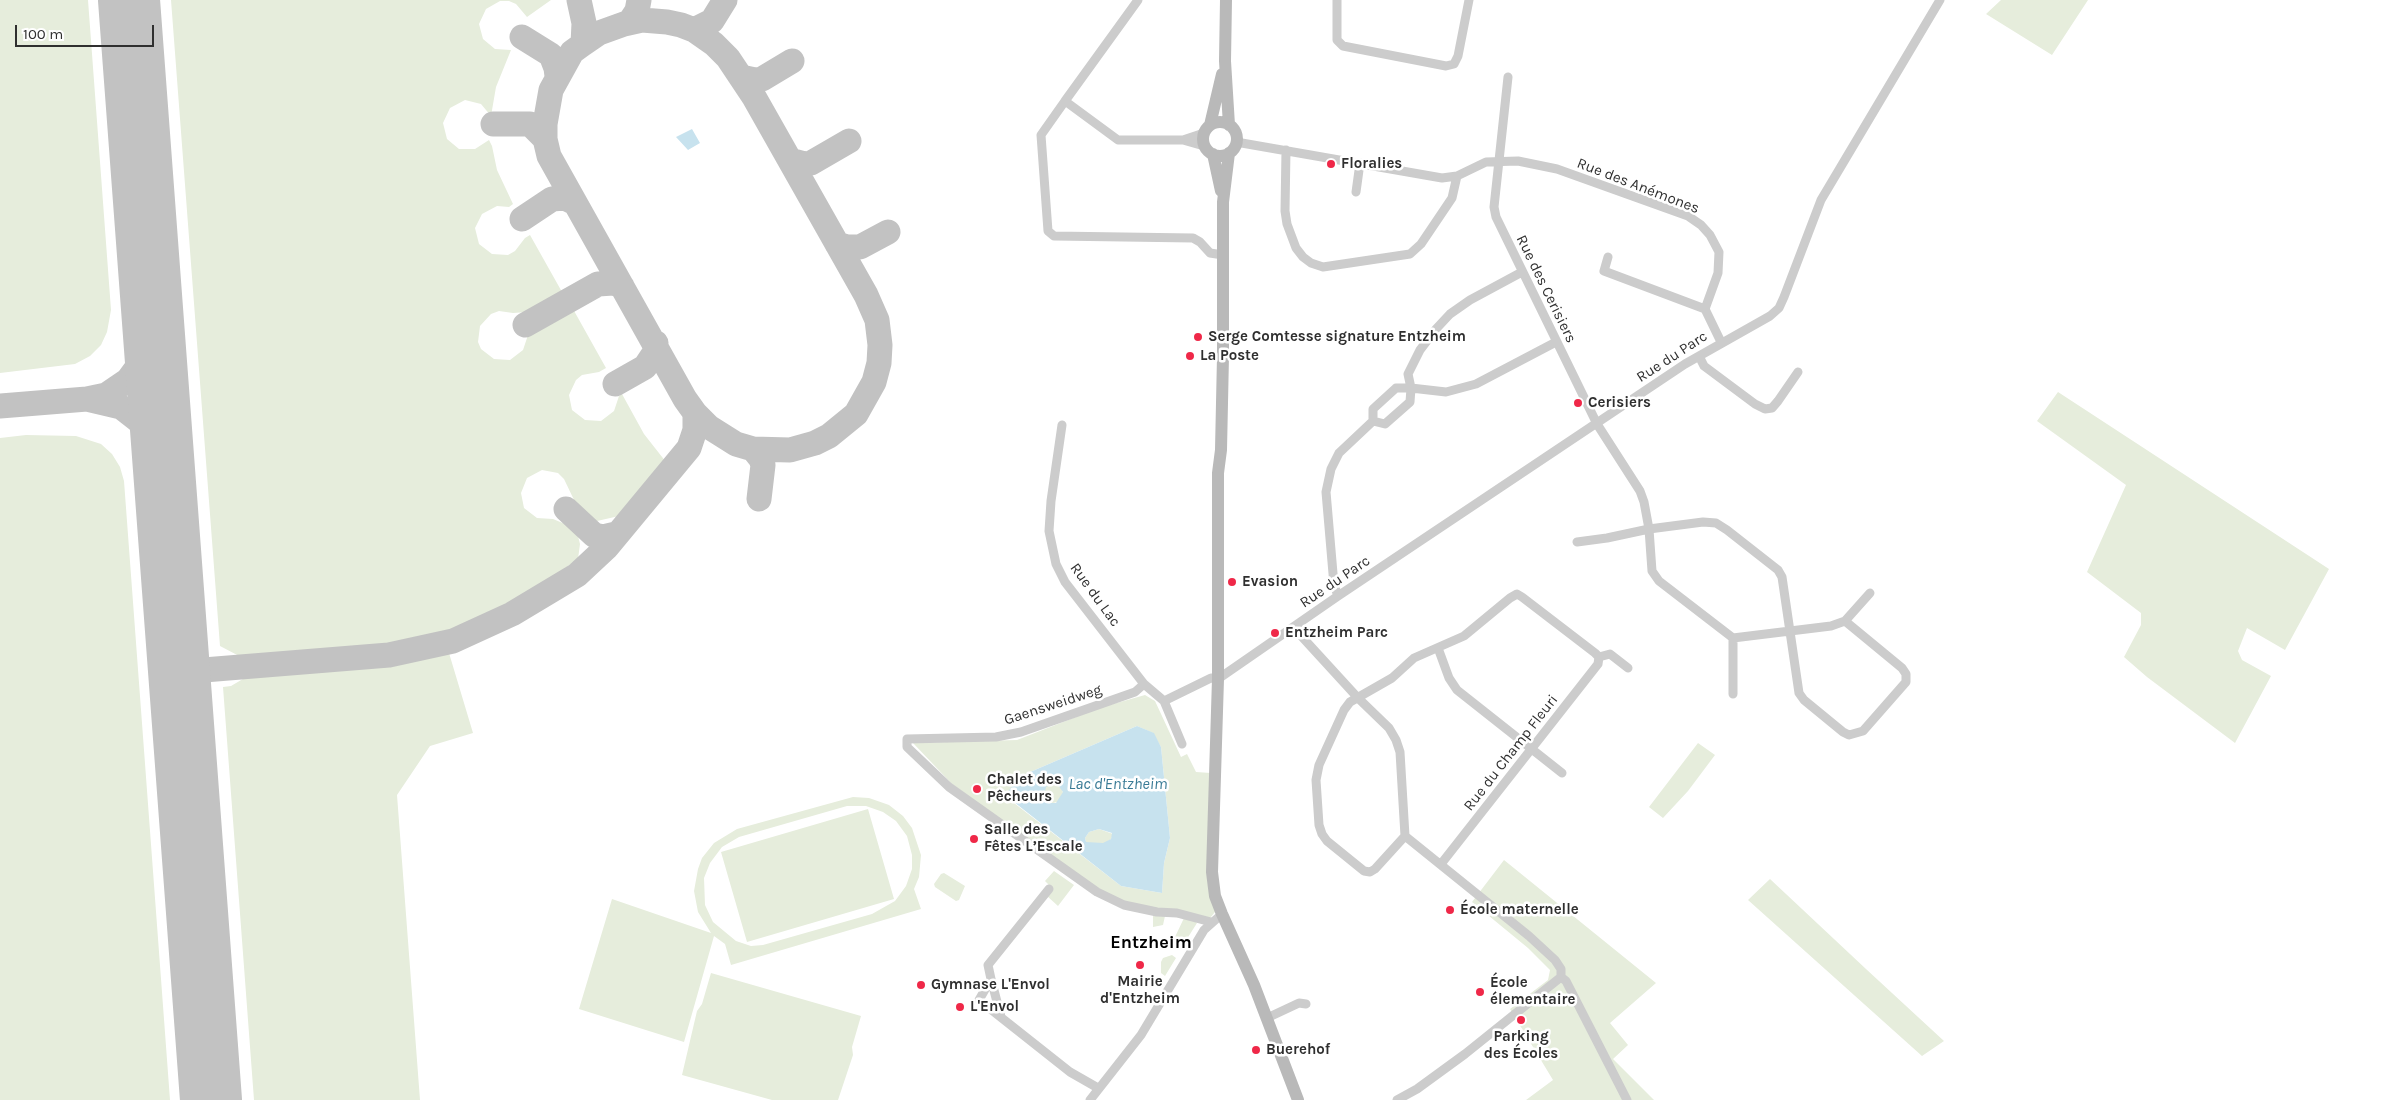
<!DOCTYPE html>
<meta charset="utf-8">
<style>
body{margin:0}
#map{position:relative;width:2402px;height:1100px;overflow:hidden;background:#fff;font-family:Karla,sans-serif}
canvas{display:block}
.scale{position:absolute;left:15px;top:25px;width:139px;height:22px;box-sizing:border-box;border:2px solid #2f2f2f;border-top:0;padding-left:6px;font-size:15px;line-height:18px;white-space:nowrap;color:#2f2f2f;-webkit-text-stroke:4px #fff;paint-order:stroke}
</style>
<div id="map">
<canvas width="2402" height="1100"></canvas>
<div class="scale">100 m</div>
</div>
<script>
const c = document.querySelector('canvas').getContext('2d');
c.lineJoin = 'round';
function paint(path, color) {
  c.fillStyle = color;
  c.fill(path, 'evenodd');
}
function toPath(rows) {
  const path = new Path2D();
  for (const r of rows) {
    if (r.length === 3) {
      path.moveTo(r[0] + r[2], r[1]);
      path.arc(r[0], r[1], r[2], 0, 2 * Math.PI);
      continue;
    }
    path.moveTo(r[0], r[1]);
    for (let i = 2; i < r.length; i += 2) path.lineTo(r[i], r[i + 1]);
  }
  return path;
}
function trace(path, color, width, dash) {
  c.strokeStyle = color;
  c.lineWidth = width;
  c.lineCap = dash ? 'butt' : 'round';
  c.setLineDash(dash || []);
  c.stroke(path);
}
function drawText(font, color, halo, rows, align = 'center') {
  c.font = font + ' Karla,sans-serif';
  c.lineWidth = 5;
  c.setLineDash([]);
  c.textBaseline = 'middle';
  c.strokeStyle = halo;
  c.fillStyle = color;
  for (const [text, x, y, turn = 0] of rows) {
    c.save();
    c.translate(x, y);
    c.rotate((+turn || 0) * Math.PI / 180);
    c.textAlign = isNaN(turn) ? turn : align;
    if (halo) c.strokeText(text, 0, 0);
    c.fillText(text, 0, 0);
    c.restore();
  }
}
const green = toPath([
 [0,0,88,0,111,310,107,332,101,345,90,356,75,364,0,373],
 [171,0,551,0,527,17,516,4,509,1,500,1,486,9,479,24,483,39,495,49,511,50,496,87,491,116,481,104,465,100,450,108,443,123,447,139,459,149,475,149,489,140,492,146,497,170,513,204,509,207,497,206,482,214,475,228,479,244,492,254,508,255,515,251,525,238,530,235,562,292,527,312,513,313,499,311,491,314,480,326,478,342,481,349,494,359,510,360,523,350,528,335,555,317,573,309,606,368,599,372,582,375,576,380,569,395,572,410,585,420,601,421,614,411,619,396,622,394,644,434,666,462,626,511,619,516,597,521,584,514,575,502,564,479,558,473,542,470,527,478,521,493,524,508,537,518,553,519,565,524,578,536,580,544,578,559,524,597,450,630,381,647,241,657,220,646],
 [2001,0,2088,0,2052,55,1986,14],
 [2058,392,2329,569,2285,650,2247,628,2238,651,2242,660,2271,676,2235,743,2147,677,2124,657,2141,625,2141,613,2087,572,2126,485,2037,421],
 [26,435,76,436,101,444,112,454,120,467,124,481,170,1100,0,1100,0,438],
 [449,653,473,733,430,746,397,795,420,1100,254,1100,223,687,231,686,248,676,379,667],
 [1145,695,1155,701,1181,757,1187,754,1196,772,1211,773,1215,912,1206,923,1195,921,1197,923,1180,950,1175,945,1175,937,1184,918,1165,916,1163,925,1153,927,1153,914,1110,897,1038,847,952,784,913,743,1017,740,1099,708],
 [1137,726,1153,733,1161,747,1170,838,1164,863,1162,893,1121,886,1005,796,1021,776],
 [1698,743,1715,755,1688,791,1663,818,1649,807],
 [1053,793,10],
 [853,797,869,798,889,805,903,816,912,828,921,855,919,877,914,889,921,909,731,965,725,944,714,936,684,1042,579,1009,612,899,711,933,698,912,694,891,698,869,702,858,714,843,737,829],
 [847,806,866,806,883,812,896,821,907,836,912,855,912,869,906,886,895,901,872,914,763,945,751,946,736,941,713,922,705,905,704,878,710,863,722,847,739,837],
 [868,809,894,899,747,942,721,852],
 [1099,829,1113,834,1111,839,1106,843,1092,844,1086,842,1085,838,1089,832],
 [1504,860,1656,983,1610,1023,1628,1045,1613,1059,1654,1100,1526,1100,1553,1080,1510,1009,1548,980,1550,970,1528,948,1472,902],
 [1054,871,1074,885,1058,906,1047,896,1053,889,1045,881],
 [944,873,965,886,959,900,956,901,935,887,934,884,941,874],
 [1770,879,1866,969,1944,1041,1922,1056,1748,900],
 [1172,955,1176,958,1165,976,1161,973,1161,962,1163,958],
 [711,973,861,1016,852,1047,853,1055,838,1100,772,1100,682,1075,697,1011,702,1004]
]);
const water = toPath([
 [692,129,700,143,688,150,676,137],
 [1137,726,1154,733,1161,747,1170,838,1164,863,1162,893,1121,886,1005,795,1021,776],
 [1053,783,1058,785,1063,792,1056,803,1050,803,1044,796,1046,787],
 [1099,829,1112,833,1111,839,1103,843,1086,842,1085,838,1089,832]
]);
const taxiway = toPath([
 [579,0,584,23,583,44,572,52,551,90,545,124,545,139,549,156,685,399,695,413,709,427,736,444,753,449,790,450,815,443,829,436,856,414,874,382,879,363,880,345,877,320,866,295,754,97,728,58,714,44,694,30,681,25,667,22,642,20,624,24,599,33,583,44],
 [629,23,637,11,639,0],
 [694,30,712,21,725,0],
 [522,37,551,55,556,68,557,76],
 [741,77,755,80,762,79,792,61],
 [493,124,530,124,545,139],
 [790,160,805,164,811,163,849,141],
 [522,219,552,199,565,198,573,202],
 [837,244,847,247,860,247,888,232],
 [525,325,598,284,613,283,622,286],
 [615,384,645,367,655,352,656,343],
 [87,399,106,395,128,380,145,357,151,344,153,327],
 [0,406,87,399,121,407,144,425,154,437,163,462],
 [753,449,761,459,763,465,759,499],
 [566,509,594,535,603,537,616,534],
 [179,672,389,655,453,641,512,614,577,575,607,547,689,448,695,430,695,413]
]);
const runway = toPath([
 [129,0,211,1100]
]);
const minor = toPath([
 [1138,0,1065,101,1118,140,1183,140,1204,146],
 [1337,0,1337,40,1343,46,1446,66,1454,64,1458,56,1469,0],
 [1508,77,1494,207,1496,217,1597,424,1640,491,1644,502,1649,529,1652,571,1659,581,1733,638,1831,626,1845,621,1870,593],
 [1065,101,1041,135,1048,231,1054,236,1193,238,1200,242,1210,253,1223,255],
 [1183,140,1204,133],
 [1236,142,1442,178,1457,176,1486,162,1518,161,1557,169,1688,216,1701,225,1710,235,1719,252,1718,273,1705,309,1721,342],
 [1286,150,1285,211,1287,224,1296,248,1303,257,1311,263,1323,267,1410,254,1421,244,1452,198,1457,176],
 [1356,192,1360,163],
 [1608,257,1604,271,1705,309],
 [1522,272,1470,300,1450,314,1436,329,1420,350,1408,374,1411,388,1446,392,1476,384,1556,342],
 [1699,356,1704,366,1755,404,1765,409,1772,408,1778,401,1798,372],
 [1396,388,1411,388,1410,402,1385,424,1373,421,1373,409,1396,388],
 [1062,425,1051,501,1049,531,1056,564,1065,582,1144,684,1164,701,1182,744],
 [1577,542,1607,538,1649,529,1703,522,1716,523,1727,530,1778,570,1782,577,1799,693,1804,700,1843,732,1849,735,1863,731,1906,682,1906,674,1902,668,1845,621],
 [1338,596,1334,585,1326,492,1331,469,1339,453,1373,421],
 [1293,627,1358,698,1389,728,1396,740,1400,752,1405,836,1529,936,1555,960,1561,969,1561,977],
 [1438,648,1449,678,1457,690,1562,773],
 [1599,657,1610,654,1628,668],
 [1144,684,1135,692,1021,732,996,737,907,739,907,747,949,787,1097,892,1124,905,1157,912,1177,913,1211,922],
 [1733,694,1733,638],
 [1164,701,1211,678,1218,679,1338,596,1685,364,1770,316,1779,308,1784,297,1821,200,1940,0],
 [1405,836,1375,869,1370,872,1364,871,1327,841,1322,834,1319,825,1316,780,1319,765,1344,710,1350,702,1392,678,1414,658,1464,636,1510,598,1517,594,1522,597,1595,653,1599,657,1598,664,1441,864],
 [1049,889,988,965,991,979,979,1000,1070,1072,1098,1088],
 [1561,977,1566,981,1627,1100],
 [991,979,1001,1017],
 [1267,1018,1299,1003,1306,1004],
 [1090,1100,1141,1035,1204,930,1222,914],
 [1397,1100,1417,1089,1465,1054,1561,977]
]);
const secondary = toPath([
 [1226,0,1225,61,1229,125],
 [1220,139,17],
 [1210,125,1222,74],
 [1229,153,1223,202,1223,356,1221,450,1218,473,1218,679,1212,872,1215,896,1222,914,1254,985,1298,1100],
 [1213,154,1221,191]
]);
const markers = [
 [1331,164,5,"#ef2848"],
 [1198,337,5,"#ef2848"],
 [1190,356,5,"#ef2848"],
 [1578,403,5,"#ef2848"],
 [1232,582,5,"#ef2848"],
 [1275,633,5,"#ef2848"],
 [977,789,5,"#ef2848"],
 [974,839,5,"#ef2848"],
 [1450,910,5,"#ef2848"],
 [1140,965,5,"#ef2848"],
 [921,985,5,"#ef2848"],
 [1480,992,5,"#ef2848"],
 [960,1007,5,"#ef2848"],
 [1521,1020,5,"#ef2848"],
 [1256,1050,5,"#ef2848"]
];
const poiNames = [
 ["Floralies",1341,164],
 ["Serge Comtesse signature Entzheim",1208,337],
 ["La Poste",1200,356],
 ["Cerisiers",1588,403],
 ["Evasion",1242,582],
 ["Entzheim Parc",1285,633],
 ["Chalet des",987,780],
 ["Pêcheurs",987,797],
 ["Salle des",984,830],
 ["Fêtes L’Escale",984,847],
 ["École maternelle",1460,910],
 ["Mairie",1140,982,"center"],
 ["d'Entzheim",1140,999,"center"],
 ["École",1490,983],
 ["élementaire",1490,1000],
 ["Gymnase L'Envol",931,985],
 ["L'Envol",970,1007],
 ["Parking",1521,1037,"center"],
 ["des Écoles",1521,1054,"center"],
 ["Buerehof",1266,1050]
];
const streetNames = [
 ["Rue des Anémones",1638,186,21],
 ["Rue des Cerisiers",1546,289,64],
 ["Rue du Parc",1672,357,-33],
 ["Rue du Parc",1335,582,-34],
 ["Rue du Lac",1095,595,54],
 ["Gaensweidweg",1053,705,-18],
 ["Rue du Champ Fleuri",1511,753,-52]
];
const waterNames = [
 ["Lac d'Entzheim",1118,784]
];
const quarterNames = [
 ["Entzheim",1151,943]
];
paint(green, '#e6eddc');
paint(water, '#c7e2ee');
trace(taxiway, '#c2c2c2', 25);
trace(runway, '#c2c2c2', 62);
trace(minor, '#ccc', 9);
trace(secondary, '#b9b9b9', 12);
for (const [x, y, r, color] of markers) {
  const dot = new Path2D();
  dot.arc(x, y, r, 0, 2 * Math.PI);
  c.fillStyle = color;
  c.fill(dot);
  trace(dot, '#fff', 2);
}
drawText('bold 15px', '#2f2f2f', '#fff', poiNames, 'left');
drawText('15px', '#2f2f2f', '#fff', streetNames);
drawText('italic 16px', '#387a95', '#fff', waterNames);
drawText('bold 18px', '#000', '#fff', quarterNames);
</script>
